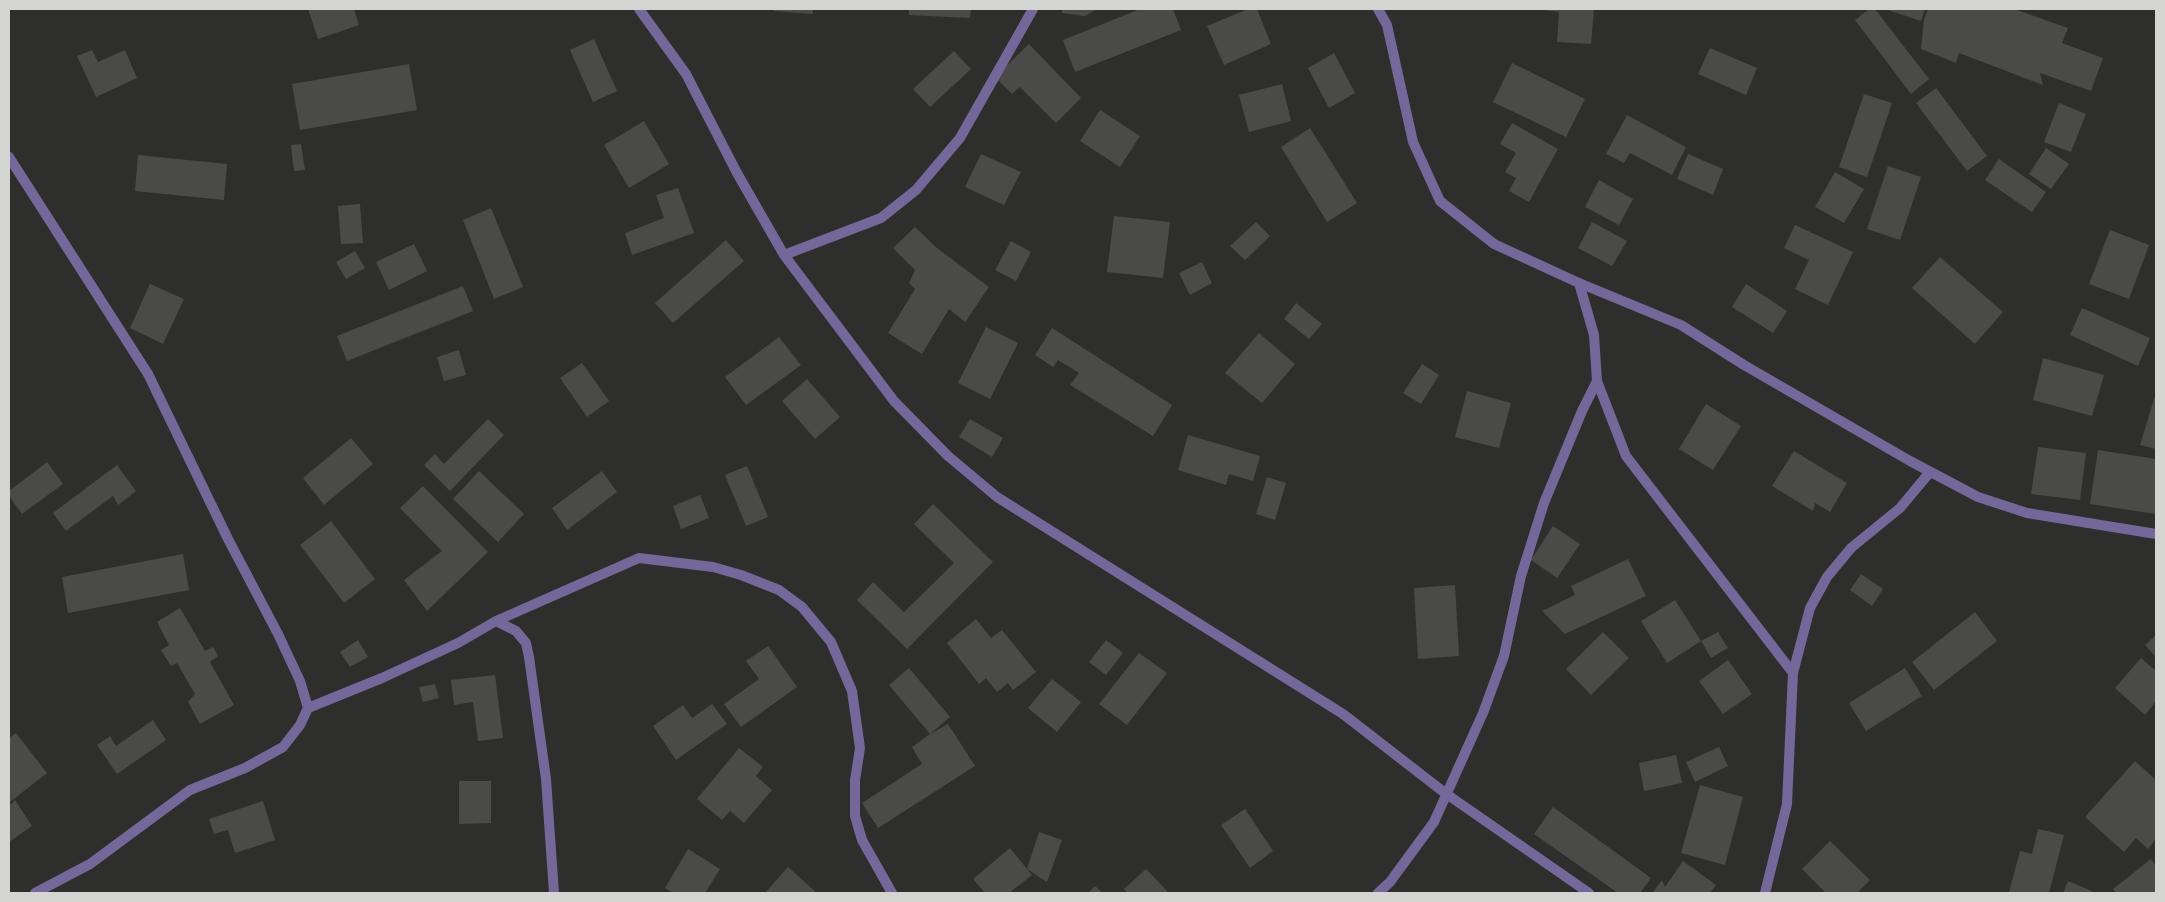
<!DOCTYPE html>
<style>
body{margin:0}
#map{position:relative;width:2165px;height:902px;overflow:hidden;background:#2e2f2c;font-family:Georgia,serif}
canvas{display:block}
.frame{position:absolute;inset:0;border:10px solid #d4d5d3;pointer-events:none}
</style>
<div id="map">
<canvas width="2165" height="902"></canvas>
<div class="frame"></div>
</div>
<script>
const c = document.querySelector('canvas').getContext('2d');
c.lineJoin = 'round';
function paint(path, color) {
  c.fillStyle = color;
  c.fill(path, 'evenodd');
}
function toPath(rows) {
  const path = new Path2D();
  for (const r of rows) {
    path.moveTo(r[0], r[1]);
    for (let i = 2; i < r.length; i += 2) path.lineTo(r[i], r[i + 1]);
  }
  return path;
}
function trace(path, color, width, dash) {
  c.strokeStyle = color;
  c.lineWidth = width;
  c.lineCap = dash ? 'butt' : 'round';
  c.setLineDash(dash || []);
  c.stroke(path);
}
const building = toPath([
 [308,9,354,9,359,25,318,39],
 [774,9,813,9,813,14,773,11],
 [909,9,971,9,970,18,909,15],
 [1062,9,1097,9,1085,16,1062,13],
 [1140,9,1173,9,1181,30,1075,72,1063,40],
 [1248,9,1257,9,1271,44,1224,65,1207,26],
 [1536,9,1594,9,1591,44,1557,42,1559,12],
 [1869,9,1875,9,1929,79,1911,94,1855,20],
 [1885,9,1925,9,1921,21],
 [1928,9,2014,9,2068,28,2062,43,2103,58,2091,91,2040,73,2043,85,1959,53,1956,63,1921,49,1924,20],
 [594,39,617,91,593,102,570,50],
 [1029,44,1081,98,1056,123,1020,87,1012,94,995,77],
 [1710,48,1757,68,1746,95,1698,74],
 [92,50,98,62,125,50,137,78,96,97,77,56],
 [954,51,971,69,930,107,913,89],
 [1334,53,1355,93,1329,108,1308,68],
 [1512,63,1585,99,1566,137,1493,102],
 [409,64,417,110,300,130,292,84],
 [1282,84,1291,121,1249,132,1239,95],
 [1936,88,1987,156,1967,171,1916,103],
 [1864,94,1892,103,1867,177,1839,167],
 [2059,103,2086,114,2071,152,2044,142],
 [1100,110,1140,136,1120,167,1080,141],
 [1627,115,1686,147,1672,175,1630,153,1624,163,1606,154],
 [644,121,669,164,629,188,604,145],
 [1512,123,1558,149,1529,202,1509,191,1516,178,1505,172,1516,153,1500,144],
 [1310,128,1357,203,1327,222,1281,147],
 [301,144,305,170,294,171,291,145],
 [2046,148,2069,164,2051,189,2029,174],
 [981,154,1021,172,1004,205,965,187],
 [1688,154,1723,169,1713,195,1677,179],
 [138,155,227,164,224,200,135,191],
 [1999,159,2046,192,2032,212,1985,180],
 [1888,166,1921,177,1900,240,1867,229],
 [1835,172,1864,189,1844,223,1815,207],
 [1599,180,1633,199,1619,225,1585,207],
 [678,188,694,233,632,255,625,233,664,218,656,195],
 [360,204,363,243,341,244,338,206],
 [491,208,523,287,494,299,463,220],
 [1114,216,1170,222,1163,278,1107,272],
 [1256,222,1270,236,1245,260,1230,246],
 [1592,222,1627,241,1612,266,1578,248],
 [1795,225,1853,252,1828,305,1795,289,1809,260,1784,248],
 [915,227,937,248,989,287,965,322,949,309,922,354,888,333,915,289,909,283,915,270,893,248],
 [2110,230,2149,245,2129,299,2089,284],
 [726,240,744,261,673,323,655,303],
 [1011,241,1031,252,1016,281,995,270],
 [414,244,427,271,389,290,376,262],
 [355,251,365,268,346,279,336,262],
 [1940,257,2003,312,1975,344,1912,288],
 [1202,262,1212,283,1190,295,1179,273],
 [150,284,184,299,163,344,130,328],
 [1746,284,1787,311,1773,333,1732,307],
 [463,286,473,311,347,361,337,336],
 [1296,303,1322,324,1309,339,1284,319],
 [2082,308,2150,338,2138,366,2070,335],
 [986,327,1018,343,990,399,958,383],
 [1052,328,1172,405,1153,436,1070,385,1079,373,1058,360,1053,367,1035,355],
 [1259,333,1295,364,1262,403,1225,373],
 [779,337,801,365,746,405,725,377],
 [459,350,466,375,444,381,437,357],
 [2043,358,2104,375,2092,416,2033,400],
 [582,363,609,401,587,417,560,378],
 [1422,364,1439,375,1421,404,1403,393],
 [807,379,840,417,815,439,782,401],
 [1467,391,1511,403,1499,448,1455,437],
 [2155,396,2156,396,2156,449,2140,445],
 [1706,404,1741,426,1713,470,1679,449],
 [488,419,504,435,450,491,424,465,435,454,444,464],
 [970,419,1003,438,992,457,959,437],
 [1188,435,1260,456,1253,481,1229,474,1226,485,1178,470],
 [351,438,373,464,324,505,303,478],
 [2038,447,2086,453,2080,500,2031,494],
 [2098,450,2156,459,2156,514,2090,504],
 [1794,451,1847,483,1830,512,1815,503,1813,511,1772,486],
 [47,462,63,484,22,514,9,496,9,491],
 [117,465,136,491,118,505,113,496,66,531,53,513],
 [747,466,768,517,746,526,725,475],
 [479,471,524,514,498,542,453,499],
 [602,471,617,492,567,530,552,508],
 [1267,477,1286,483,1275,520,1256,514],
 [423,486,488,552,427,611,404,580,442,551,400,508],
 [700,495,709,518,681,529,673,506],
 [933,504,993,562,907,649,857,600,873,582,904,612,954,563,914,524],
 [331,521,375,579,344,603,300,545],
 [1553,526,1580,544,1557,578,1531,560],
 [183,554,189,590,68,613,62,577],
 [1628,559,1646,596,1565,634,1542,611,1575,595,1571,586],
 [1861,574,1883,589,1872,606,1850,590],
 [1455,585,1459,656,1418,659,1414,588],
 [1675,600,1701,641,1667,663,1641,621],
 [180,608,205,651,213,647,218,656,210,662,234,705,200,724,188,702,195,694,177,663,171,666,161,650,169,645,157,622],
 [1975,612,1997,641,1934,690,1912,662],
 [976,619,991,638,1002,630,1036,672,1013,690,1008,683,997,692,986,678,979,684,947,643],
 [1603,632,1629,658,1591,695,1566,669],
 [1718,632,1728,648,1711,658,1701,641],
 [2156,635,2156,657,2145,645],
 [358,640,368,657,350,667,340,652],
 [1106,640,1123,653,1106,675,1089,662],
 [768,646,797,687,741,727,724,704,759,679,746,661],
 [1139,653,1167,673,1127,725,1099,704],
 [2141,658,2156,671,2156,701,2145,715,2115,688],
 [1728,660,1752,694,1723,714,1699,681],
 [909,668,950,717,930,734,948,724,975,766,878,828,862,803,922,764,912,747,930,734,889,685],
 [1905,668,1922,696,1866,731,1849,703],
 [495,675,503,738,478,741,473,702,454,705,451,680],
 [1052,679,1081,702,1057,732,1028,708],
 [435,684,439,698,423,702,419,687],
 [712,704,727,724,676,760,653,726,683,705,692,718],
 [153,720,166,740,117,774,97,745,110,736,116,746],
 [16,733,47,773,10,802,9,738],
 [1719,747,1728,766,1695,782,1686,762],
 [739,748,763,767,756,776,772,790,744,823,730,811,722,820,697,799],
 [1676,755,1682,783,1644,791,1639,763],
 [2135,761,2156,780,2156,839,2148,849,2136,838,2124,852,2085,817],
 [459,781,491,781,491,823,459,824],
 [1700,785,1743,797,1725,865,1681,853],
 [15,800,32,826,9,842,9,806],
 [263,801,275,840,235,853,228,830,214,834,209,819],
 [1553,807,1651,878,1640,893,1618,893,1534,834],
 [1245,809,1273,851,1250,868,1221,825],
 [2038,829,2064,835,2049,893,2009,892,2020,851,2032,854],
 [1039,832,1062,840,1047,882,1027,869],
 [1830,841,1870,880,1857,893,1826,893,1802,869],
 [1010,848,1032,875,1009,893,985,893,973,879],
 [688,849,720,869,705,893,673,893,665,888],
 [2151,859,2156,866,2156,893,2116,893,2113,889],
 [1683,861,1716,885,1710,893,1652,893,1662,880,1665,887],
 [788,867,817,893,765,893],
 [1146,869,1169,893,1128,893,1124,889],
 [2068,881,2092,891,2091,893,2063,893],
 [1095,886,1103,893,1088,893]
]);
const street = toPath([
 [639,9,686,74,737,173,784,255,894,401,948,456,997,497,1343,714,1445,793,1589,893],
 [1378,9,1387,25,1413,142,1440,201,1494,244,1579,283,1681,325,1744,365,1910,461,1978,497,2027,513,2156,534],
 [9,157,148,374,228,539,278,634,300,681,308,708,300,725,283,747,245,768,190,790,90,864,35,893],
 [784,255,881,218,916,190,960,138,1033,9],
 [1597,381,1626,456,1793,673,1787,804,1765,893],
 [496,621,516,631,526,643,529,657,546,779,554,893],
 [1793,673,1810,608,1827,577,1851,548,1900,508,1930,472],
 [308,708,382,678,458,643,496,621,639,558,713,567,741,575,779,590,802,607,831,642,852,691,860,748,855,780,855,816,862,840,892,893],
 [1378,893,1390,882,1434,822,1483,713,1504,656,1521,576,1544,503,1582,411,1597,381,1594,335,1579,283]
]);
paint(building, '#4a4b48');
trace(street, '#736899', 10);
</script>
